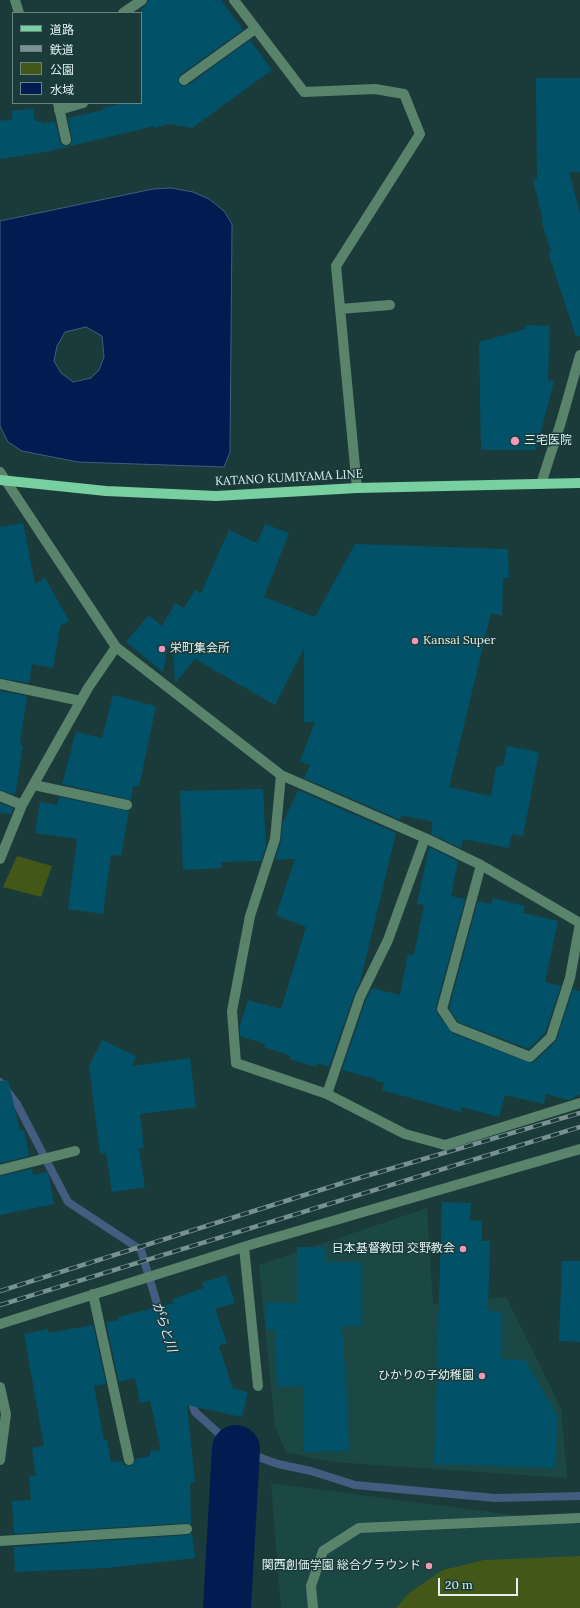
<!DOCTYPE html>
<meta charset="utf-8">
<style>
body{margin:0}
#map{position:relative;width:580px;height:1608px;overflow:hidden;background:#1b3b3a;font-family:Lora,"Noto Sans JP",serif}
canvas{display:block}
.legend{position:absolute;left:12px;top:12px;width:130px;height:92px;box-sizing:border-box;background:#1b3b3a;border:1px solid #6a8483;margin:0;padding:5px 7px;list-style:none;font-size:12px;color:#e0f2f1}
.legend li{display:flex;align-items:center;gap:8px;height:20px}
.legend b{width:20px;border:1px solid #6a8483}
.scale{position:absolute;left:438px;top:1578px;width:80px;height:18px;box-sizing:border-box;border:2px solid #e0f2f1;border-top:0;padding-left:5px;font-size:12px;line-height:14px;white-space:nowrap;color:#e0f2f1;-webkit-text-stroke:3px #1b3b3a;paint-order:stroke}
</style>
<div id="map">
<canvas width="580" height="1608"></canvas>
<ul class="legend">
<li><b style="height:5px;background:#78d0a1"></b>道路</li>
<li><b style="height:5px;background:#799291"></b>鉄道</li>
<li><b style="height:11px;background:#425718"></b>公園</li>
<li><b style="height:11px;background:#001c50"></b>水域</li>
</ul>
<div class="scale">20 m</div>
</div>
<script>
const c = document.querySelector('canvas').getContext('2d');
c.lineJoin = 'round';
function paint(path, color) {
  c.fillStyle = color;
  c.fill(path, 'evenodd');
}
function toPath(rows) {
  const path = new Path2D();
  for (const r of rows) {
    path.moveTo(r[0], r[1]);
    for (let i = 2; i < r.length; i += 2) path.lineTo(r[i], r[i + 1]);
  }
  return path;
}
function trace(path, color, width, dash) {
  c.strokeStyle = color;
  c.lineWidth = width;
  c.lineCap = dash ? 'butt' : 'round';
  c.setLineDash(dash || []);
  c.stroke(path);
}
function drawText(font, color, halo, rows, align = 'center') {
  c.font = font + ' Lora,"Noto Sans JP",serif';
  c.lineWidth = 3;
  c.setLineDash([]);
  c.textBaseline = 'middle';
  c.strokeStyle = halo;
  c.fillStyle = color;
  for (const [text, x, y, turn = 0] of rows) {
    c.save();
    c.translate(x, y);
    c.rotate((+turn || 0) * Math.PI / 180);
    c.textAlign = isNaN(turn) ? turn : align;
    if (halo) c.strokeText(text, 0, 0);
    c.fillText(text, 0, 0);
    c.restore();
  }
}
const built = toPath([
 [427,1208,433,1304,506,1297,561,1408,567,1478,332,1462,286,1452,275,1427,259,1265],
 [271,1483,580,1524,580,1608,281,1608]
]);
const green = toPath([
 [17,856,52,866,41,897,3,887],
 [580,1556,580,1608,396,1608,409,1593,443,1570,484,1560]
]);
const water = toPath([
 [171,188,193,192,209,199,224,211,232,224,230,452,224,467,78,462,22,451,8,442,0,426,0,221,153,189,171,188],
 [86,327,102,336,104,357,99,370,91,378,73,382,61,373,54,361,57,346,65,332,86,327]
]);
const stream = toPath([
 [0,1082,17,1104,68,1202,141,1250,161,1317],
 [190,1397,195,1412,236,1449,278,1464,311,1471,355,1485,495,1498,580,1496]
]);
const river = toPath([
 [227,1608,236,1449]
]);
const building = toPath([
 [148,0,221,0,243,30,180,75,178,80,181,86,188,85,250,40,272,70,192,128,169,124,154,128,154,126,46,152,0,159,0,121,13,119,11,111,33,109,35,121,41,121,42,124,55,121,60,142,61,145,67,146,71,145,72,139,68,118,103,110,102,108,124,103,141,103,141,9,146,5],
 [536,78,580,78,580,172,569,172,580,214,580,336,576,337,548,252,551,251,541,220,543,220,533,180,537,179],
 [525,325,550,326,548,380,554,381,536,450,481,450,479,342,525,329],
 [23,523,35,584,45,578,69,621,60,626,53,668,32,664,29,683,0,678,0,527],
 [265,524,289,533,264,597,315,617,355,544,508,549,509,578,503,578,502,616,491,613,449,787,491,796,496,767,503,765,507,746,539,752,523,836,512,834,509,848,463,839,461,848,431,834,433,822,401,815,400,820,304,778,310,765,300,761,315,722,304,722,304,648,275,705,195,659,175,683,173,647,168,647,163,672,126,642,149,615,162,626,175,603,184,608,195,590,201,593,229,530,257,543],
 [0,691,27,696,20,745,23,746,15,795,0,790],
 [113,695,156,706,139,787,133,786,131,800,62,784,76,732,102,738],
 [263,789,266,846,261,861,221,862,222,868,183,870,180,791],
 [298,790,396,833,360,982,354,995,329,1067,317,1063,316,1067,290,1059,291,1056,264,1047,265,1044,240,1036,240,1026,248,1000,281,1009,306,927,276,915,295,859,275,860,281,841,283,822],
 [59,797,129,811,121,856,111,855,103,914,68,909,77,839,35,833,40,802,57,805],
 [0,803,13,808,11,814,0,813],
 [429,847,458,861,451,896,465,899,436,1007,437,1013,452,1033,531,1063,534,1062,556,1041,573,989,580,991,580,1094,572,1099,569,1100,546,1094,544,1104,505,1095,499,1117,462,1107,461,1112,382,1090,384,1083,376,1081,376,1079,342,1070,366,999,372,988,400,995,408,954,414,955,424,905,417,904],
 [493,898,525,906,523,913,558,921,545,982,561,986,545,1033,529,1049,458,1022,449,1008,478,901,491,904],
 [102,1040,136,1056,132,1066,190,1058,196,1107,140,1114,144,1148,139,1148,145,1187,112,1192,106,1153,100,1154,89,1066],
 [8,1080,20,1131,24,1130,29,1156,0,1163,0,1081],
 [32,1169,33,1175,48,1172,54,1204,0,1215,0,1176],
 [442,1202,471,1203,470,1220,482,1221,482,1241,490,1241,488,1311,502,1312,501,1359,525,1360,557,1415,556,1468,434,1464],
 [297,1247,326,1247,326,1262,361,1262,361,1326,342,1326,347,1399,349,1451,304,1452,303,1386,277,1387,275,1330,266,1329,266,1302,297,1303],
 [562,1261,580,1261,580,1342,559,1341],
 [226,1275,235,1303,215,1309,227,1343,219,1346,233,1389,248,1392,242,1417,187,1405,195,1482,190,1483,191,1524,187,1523,14,1534,12,1501,31,1500,29,1476,36,1476,32,1448,44,1446,24,1334,48,1329,49,1333,93,1325,106,1384,94,1386,104,1440,107,1440,111,1462,122,1461,124,1465,131,1466,135,1462,135,1459,150,1456,150,1451,161,1450,150,1401,140,1403,135,1378,119,1382,106,1322,119,1320,118,1317,174,1303,172,1299,204,1288,202,1283],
 [192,1533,195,1558,107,1568,15,1572,14,1547,187,1535]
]);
const minor = toPath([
 [15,0,19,13],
 [234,0,304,92,375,89,404,94,420,134,336,266,357,488],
 [123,13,142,0],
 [184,80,255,29],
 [58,103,66,140],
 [59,110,83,103],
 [340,309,390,305],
 [0,472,116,647,281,775,425,838,481,865,580,923],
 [541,484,561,422,580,355],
 [0,684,81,701],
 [281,775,275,839,250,916,232,1011,236,1063,327,1094],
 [34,785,127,805],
 [0,796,22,805],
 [425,838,388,940,360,997,327,1094,405,1134,445,1145,580,1103],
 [0,859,22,805,88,688,116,647],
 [481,865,442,1009,454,1027,530,1057,551,1037,570,978,580,923],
 [0,1170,75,1151],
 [244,1247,258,1386],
 [93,1294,129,1460],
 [0,1324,253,1244,580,1149],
 [0,1387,6,1414,0,1460],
 [0,1541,187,1529],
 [313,1608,311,1586,323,1551,359,1528,580,1518]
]);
const major = toPath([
 [0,480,106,491,216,496,357,488,580,483]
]);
const rail = toPath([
 [0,1291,349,1181,580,1113],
 [0,1305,580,1127]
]);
const markers = [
 [515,441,5,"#f09ab7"],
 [415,641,4,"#f09ab7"],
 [162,649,4,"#f09ab7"],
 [463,1249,4,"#f09ab7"],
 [482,1376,4,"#f09ab7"],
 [429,1566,4,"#f09ab7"]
];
const poiNames = [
 ["三宅医院",524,441],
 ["Kansai Super",423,641],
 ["栄町集会所",170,649],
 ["日本基督教団 交野教会",455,1249,"right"],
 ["ひかりの子幼稚園",474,1376,"right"],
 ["関西創価学園 総合グラウンド",421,1566,"right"]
];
const streetNames = [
 ["KATANO KUMIYAMA LINE",289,478,-3]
];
const waterNames = [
 ["がらと川",164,1327,72]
];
paint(built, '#1b4745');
paint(green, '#425718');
paint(water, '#001c50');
trace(water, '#435c80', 1);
trace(stream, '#435c80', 8);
trace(river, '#001c50', 48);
paint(building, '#015269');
trace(minor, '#5a836c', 10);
trace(major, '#78d0a1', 10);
trace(rail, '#799291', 4.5);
trace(rail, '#1b3b3a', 3, [9]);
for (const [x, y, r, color] of markers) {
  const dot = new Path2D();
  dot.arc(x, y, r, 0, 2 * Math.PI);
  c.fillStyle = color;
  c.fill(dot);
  trace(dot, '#1b3b3a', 1.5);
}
drawText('12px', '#e0f2f1', '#1b3b3a', poiNames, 'left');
drawText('12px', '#e0f2f1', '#1b3b3a', streetNames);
drawText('italic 13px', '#d7e4f9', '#1b3b3a', waterNames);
</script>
